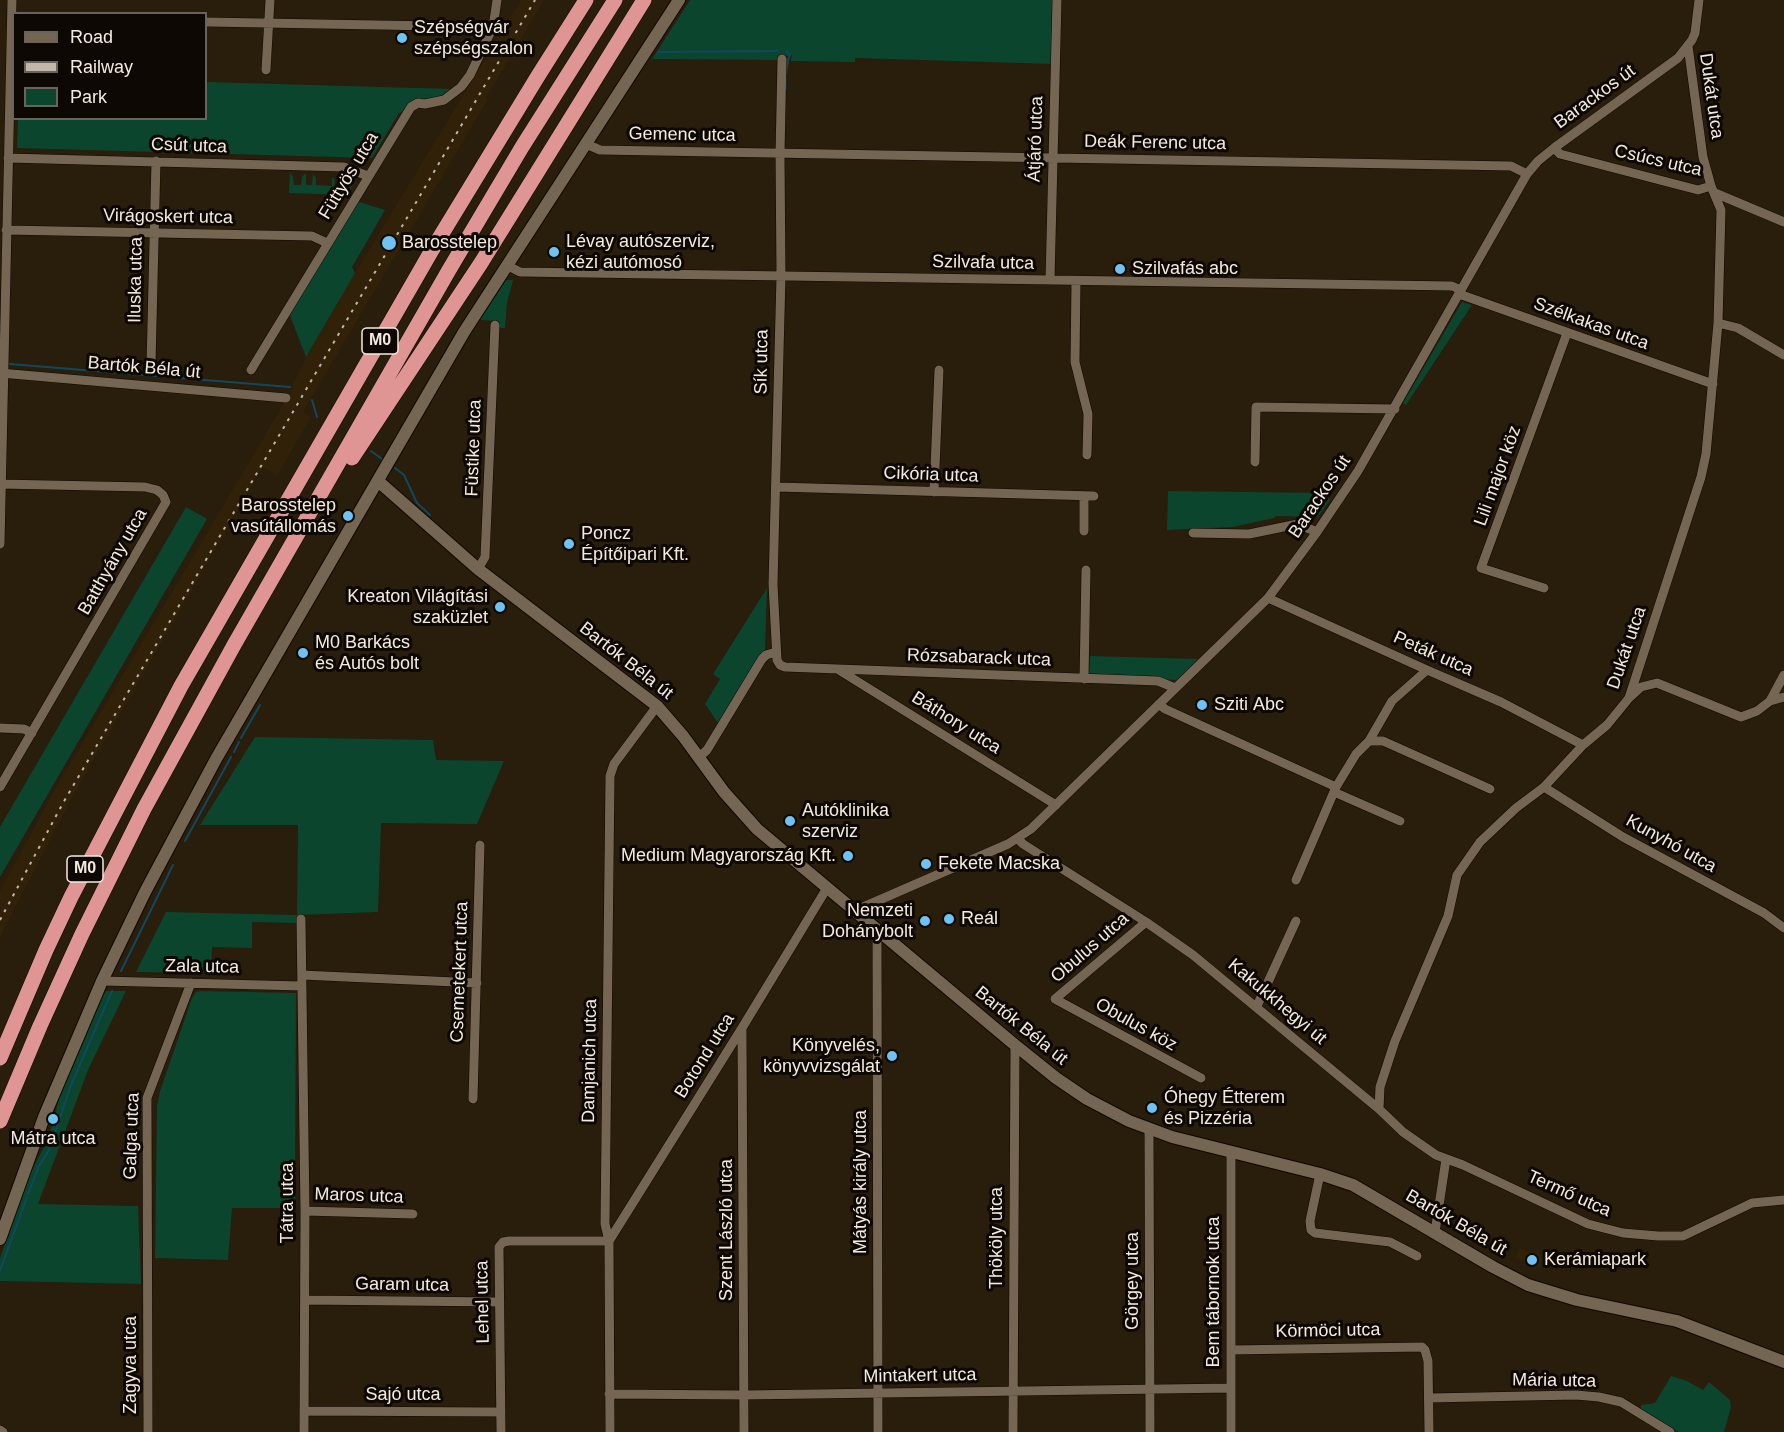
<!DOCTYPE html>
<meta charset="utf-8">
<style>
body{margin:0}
#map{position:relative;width:1784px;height:1432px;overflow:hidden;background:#291d0b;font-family:Helvetica,sans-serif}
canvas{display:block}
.legend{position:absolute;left:12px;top:12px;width:195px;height:108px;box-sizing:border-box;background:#0d0803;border:2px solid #69635b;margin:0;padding:8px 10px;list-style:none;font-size:18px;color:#f4ebe0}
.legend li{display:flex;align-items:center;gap:12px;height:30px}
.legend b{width:30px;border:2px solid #69635b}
</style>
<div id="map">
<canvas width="1784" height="1432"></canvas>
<ul class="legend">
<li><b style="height:8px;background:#746653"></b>Road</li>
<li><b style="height:8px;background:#c0b6a9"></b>Railway</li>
<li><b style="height:16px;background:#0b452d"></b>Park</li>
</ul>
</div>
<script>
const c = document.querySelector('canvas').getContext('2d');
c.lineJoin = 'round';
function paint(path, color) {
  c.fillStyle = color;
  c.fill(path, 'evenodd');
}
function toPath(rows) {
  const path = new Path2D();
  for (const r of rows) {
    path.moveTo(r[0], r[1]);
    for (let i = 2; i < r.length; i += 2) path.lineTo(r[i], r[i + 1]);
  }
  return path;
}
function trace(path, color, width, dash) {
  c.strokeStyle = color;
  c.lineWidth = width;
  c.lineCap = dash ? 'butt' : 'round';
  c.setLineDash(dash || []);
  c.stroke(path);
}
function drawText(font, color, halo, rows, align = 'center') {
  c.font = font + ' Helvetica,sans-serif';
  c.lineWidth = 6;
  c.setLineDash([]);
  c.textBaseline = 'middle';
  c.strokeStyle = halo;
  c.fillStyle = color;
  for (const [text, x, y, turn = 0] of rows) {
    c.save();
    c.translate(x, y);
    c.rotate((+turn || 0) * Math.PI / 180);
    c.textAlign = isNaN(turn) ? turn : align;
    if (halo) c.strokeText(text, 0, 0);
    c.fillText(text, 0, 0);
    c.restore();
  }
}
const built = toPath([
 [521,0,544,0,486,98,488,99,303,412,311,417,277,476,263,467,260,471,70,801,0,937,0,891,54,791,287,398,306,357,355,273],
 [1520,1248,1532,1254,1533,1252,1545,1256,1542,1269,1515,1258]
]);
const green = toPath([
 [690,0,1054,0,1054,64,855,58,855,62,791,61,792,55,775,60,652,59],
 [206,82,452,89,445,96,399,113,372,158,17,148,18,119,206,118],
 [290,172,293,177,294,185,301,185,302,177,306,173,306,185,312,185,313,174,316,178,316,185,332,186,332,178,334,178,335,186,351,186,351,179,355,182,347,195,289,193],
 [356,201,385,210,352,267,355,273,306,357,289,313],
 [506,280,513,280,507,303,505,328,498,328,498,321,480,320],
 [1462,302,1472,305,1406,405,1403,403],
 [1168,491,1326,493,1330,500,1318,517,1276,516,1274,518,1233,527,1167,530],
 [186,507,207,519,0,877,0,827],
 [767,588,765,651,718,723,705,704,720,679,713,674],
 [1090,656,1198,659,1177,680,1089,675],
 [255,737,433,740,436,760,504,761,477,824,381,823,378,912,298,915,297,923,252,922,252,948,212,947,211,973,136,972,166,912,297,915,298,825,200,825],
 [106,991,126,991,88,1070,38,1204,138,1206,141,1284,0,1281,0,1258,30,1173,44,1147,53,1123,59,1098,103,994],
 [200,991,296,993,295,1208,232,1208,228,1260,155,1258,157,1106,160,1091,192,998,196,992],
 [1671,1376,1687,1381,1703,1390,1709,1382,1730,1400,1731,1407,1724,1432,1679,1432,1641,1411,1641,1405,1655,1403]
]);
const stream = toPath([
 [658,52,778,51],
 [786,74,788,60,790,55,787,51],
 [786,89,786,78],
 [10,364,290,387],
 [312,400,317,417],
 [371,451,382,459],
 [395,468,404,475,417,503,430,515],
 [241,738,260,705],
 [234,752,239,742],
 [185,841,231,757],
 [121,971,173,865],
 [28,1194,39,1166,49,1150,71,1085,112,991],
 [0,1271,27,1197]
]);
const minor = toPath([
 [206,22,493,27],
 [782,59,780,154,781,276,773,584,777,660,780,665,785,667,1158,681,1175,688],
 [266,70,270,0],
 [586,144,600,150,1511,166,1527,174],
 [1554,148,1560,154,1698,190,1711,186],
 [8,158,344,167,368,176],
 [1715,193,1784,222],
 [6,230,312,236,327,243],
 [506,265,520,272,1452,286,1461,290],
 [1050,280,1057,0],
 [1076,281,1075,362,1088,414,1087,455],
 [1459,294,1713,384],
 [1718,323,1738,328,1784,355],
 [151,364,156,161],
 [251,370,411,107,418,103,425,104,444,100,461,87,470,75,493,27,497,0],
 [0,373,286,398],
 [1255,462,1256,407,1395,409],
 [0,484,145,487,157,490,163,495,166,502,0,787],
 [777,487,1094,496],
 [934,492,939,370],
 [1084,531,1084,496],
 [1193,533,1249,534,1298,524,1317,532],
 [0,544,12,0],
 [478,569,485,557,495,325],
 [1544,588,1481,568,1567,333],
 [1268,598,1427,670,1501,702,1583,745],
 [839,670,1056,805],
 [1084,679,1086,570],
 [1629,698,1641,687,1657,683,1741,717,1757,711,1770,701,1784,697],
 [1770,701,1784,675],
 [1159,704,1165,709,1336,787],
 [0,728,24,729,32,733],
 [1369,741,1383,741,1490,789],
 [699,757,707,750,762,659,766,655,776,652],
 [1544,787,1623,837,1764,913,1784,928],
 [1334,792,1400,821],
 [1018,839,1023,844,1146,922,1193,955,1379,1109,1403,1132,1436,1155,1463,1165,1588,1224,1623,1233,1658,1236,1683,1236,1752,1203,1784,1200],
 [1296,880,1336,787,1356,754,1369,741,1392,701,1427,670],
 [854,911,1008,844,1031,829,1268,598,1317,532,1358,471,1527,174,1538,161,1554,148,1678,58,1692,40,1695,33,1699,0],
 [301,919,305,1211,304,1432],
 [1146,922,1055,999,1201,1078],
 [877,931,878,1432],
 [302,975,477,983],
 [102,981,302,986],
 [1257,1006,1296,921],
 [742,1029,744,1432],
 [473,1099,480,845],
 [1379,1109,1380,1087,1395,1041,1448,916,1457,875,1480,842,1516,808,1544,787,1583,745,1607,725,1629,698,1701,477,1706,454,1718,323,1721,210,1711,186,1703,157,1688,46],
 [1149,1129,1150,1432],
 [1231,1152,1231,1432],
 [1320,1174,1310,1221,1311,1230,1315,1233,1390,1242,1417,1256],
 [305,1211,413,1214],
 [1435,1232,1446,1159],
 [609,1241,742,1028,827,888],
 [305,1300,499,1302],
 [1231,1350,1422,1347,1425,1350,1428,1361,1429,1432],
 [609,1394,744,1395,1231,1388],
 [1429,1398,1576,1395,1599,1397,1621,1402,1670,1432],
 [304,1411,501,1412],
 [0,1430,3,1432],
 [148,1432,147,1098,191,983],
 [501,1432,499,1247,503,1242,509,1241,609,1241],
 [610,1432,609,1241,605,1224,610,776,614,764,657,706],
 [1013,1432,1015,1045]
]);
const tertiary = toPath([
 [378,481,478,569,657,706,683,736,724,792,757,829,1015,1045,1056,1078,1087,1099,1129,1121,1172,1137,1320,1174,1353,1185,1493,1267,1528,1285,1577,1300,1677,1321,1784,1362],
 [0,1239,44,1117,102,981,145,892,216,759,464,332,679,0]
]);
const trunk = toPath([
 [352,458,481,263,644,0],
 [0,1058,46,950,71,897,181,686,432,250,538,76,586,0],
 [0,1121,40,1026,82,934,144,809,234,645,449,270,522,147,615,0]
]);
const rail = toPath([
 [0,920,63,803,535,0]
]);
const markers = [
 [402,38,6,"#6fc2f4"],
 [389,243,8,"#6fc2f4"],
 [554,252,6,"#6fc2f4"],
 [1120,269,6,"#6fc2f4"],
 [348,516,6,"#6fc2f4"],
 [569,544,6,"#6fc2f4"],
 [500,607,6,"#6fc2f4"],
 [303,653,6,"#6fc2f4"],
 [1202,705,6,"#6fc2f4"],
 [790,821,6,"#6fc2f4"],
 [848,856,6,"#6fc2f4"],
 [926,864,6,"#6fc2f4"],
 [949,919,6,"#6fc2f4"],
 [925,921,6,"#6fc2f4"],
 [892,1056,6,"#6fc2f4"],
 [1152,1108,6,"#6fc2f4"],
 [53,1119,6,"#6fc2f4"],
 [1532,1260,6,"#6fc2f4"]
];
const shields = [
 [380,341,36],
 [85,869,36]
];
const shieldNames = [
 ["M0",380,341],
 ["M0",85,869]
];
const poiNames = [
 ["Szépségvár",414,28],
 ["szépségszalon",414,49],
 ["Lévay autószerviz,",566,242],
 ["kézi autómosó",566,263],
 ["Barosstelep",402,243],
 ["Szilvafás abc",1132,269],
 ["Barosstelep",336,506,"right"],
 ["vasútállomás",336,527,"right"],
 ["Poncz",581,534],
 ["Építőipari Kft.",581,555],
 ["Kreaton Világítási",488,597,"right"],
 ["szaküzlet",488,618,"right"],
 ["M0 Barkács",315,643],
 ["és Autós bolt",315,664],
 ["Sziti Abc",1214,705],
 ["Autóklinika",802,811],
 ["szerviz",802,832],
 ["Medium Magyarország Kft.",836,856,"right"],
 ["Fekete Macska",938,864],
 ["Nemzeti",913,911,"right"],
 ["Dohánybolt",913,932,"right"],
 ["Reál",961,919],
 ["Könyvelés,",880,1046,"right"],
 ["könyvvizsgálat",880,1067,"right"],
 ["Óhegy Étterem",1164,1098],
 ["és Pizzéria",1164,1119],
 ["Mátra utca",53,1139,"center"],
 ["Kerámiapark",1544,1260]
];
const streetNames = [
 ["Dukát utca",1711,96,82],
 ["Barackos út",1595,97,-36],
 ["Gemenc utca",682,135,1],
 ["Átjáró utca",1036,139,-88],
 ["Deák Ferenc utca",1155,143,1],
 ["Csút utca",189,146,2],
 ["Csúcs utca",1658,161,13],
 ["Füttyös utca",349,176,-59],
 ["Virágoskert utca",168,217,1],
 ["Szilvafa utca",983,263,1],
 ["Iluska utca",136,280,-89],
 ["Szélkakas utca",1591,324,20],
 ["Sík utca",762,362,-89],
 ["Bartók Béla út",144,368,5],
 ["Füstike utca",474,448,-88],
 ["Cikória utca",931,475,2],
 ["Lili major köz",1498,476,-70],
 ["Barackos út",1320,497,-56],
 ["Batthyány utca",113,562,-60],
 ["Dukát utca",1627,648,-71],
 ["Peták utca",1433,654,24],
 ["Rózsabarack utca",979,658,2],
 ["Bartók Béla út",626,661,38],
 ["Báthory utca",956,723,32],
 ["Kunyhó utca",1671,844,29],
 ["Obulus utca",1090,948,-41],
 ["Zala utca",202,967,1],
 ["Csemetekert utca",460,972,-88],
 ["Kakukkhegyi út",1277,1002,40],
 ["Obulus köz",1136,1025,29],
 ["Bartók Béla út",1021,1026,39],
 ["Botond utca",705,1056,-58],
 ["Damjanich utca",590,1061,-89],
 ["Galga utca",132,1136,-88],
 ["Mátyás király utca",861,1182,-90],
 ["Termő utca",1569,1194,24],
 ["Maros utca",359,1196,2],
 ["Tátra utca",288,1203,-90],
 ["Bartók Béla út",1456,1223,30],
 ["Szent László utca",727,1230,-90],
 ["Thököly utca",997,1238,-90],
 ["Görgey utca",1133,1281,-90],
 ["Garam utca",402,1285,1],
 ["Bem tábornok utca",1214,1292,-90],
 ["Lehel utca",483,1302,-91],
 ["Körmöci utca",1328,1331,-1],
 ["Zagyva utca",131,1365,-90],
 ["Mintakert utca",920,1376,-1],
 ["Mária utca",1554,1381,1],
 ["Sajó utca",403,1395]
];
paint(built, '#312108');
paint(green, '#0b452d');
trace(stream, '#10495f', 2);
trace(minor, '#110700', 10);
trace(tertiary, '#110700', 14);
trace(trunk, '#110700', 16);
trace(minor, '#746653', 9);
trace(tertiary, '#746653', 12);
trace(trunk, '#de9594', 15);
trace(rail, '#c0b6a9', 2, [3, 6]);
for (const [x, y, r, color] of markers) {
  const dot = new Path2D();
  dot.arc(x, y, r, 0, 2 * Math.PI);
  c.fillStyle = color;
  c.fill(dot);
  trace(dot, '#0d0803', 2);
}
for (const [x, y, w] of shields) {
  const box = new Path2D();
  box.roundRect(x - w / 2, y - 13, w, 26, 4.5);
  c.fillStyle = '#0d0803';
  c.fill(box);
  trace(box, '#f4ebe0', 1.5);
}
drawText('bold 16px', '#f4ebe0', null, shieldNames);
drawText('18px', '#f4ebe0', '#0d0803', poiNames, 'left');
drawText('18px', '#f4ebe0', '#0d0803', streetNames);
</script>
